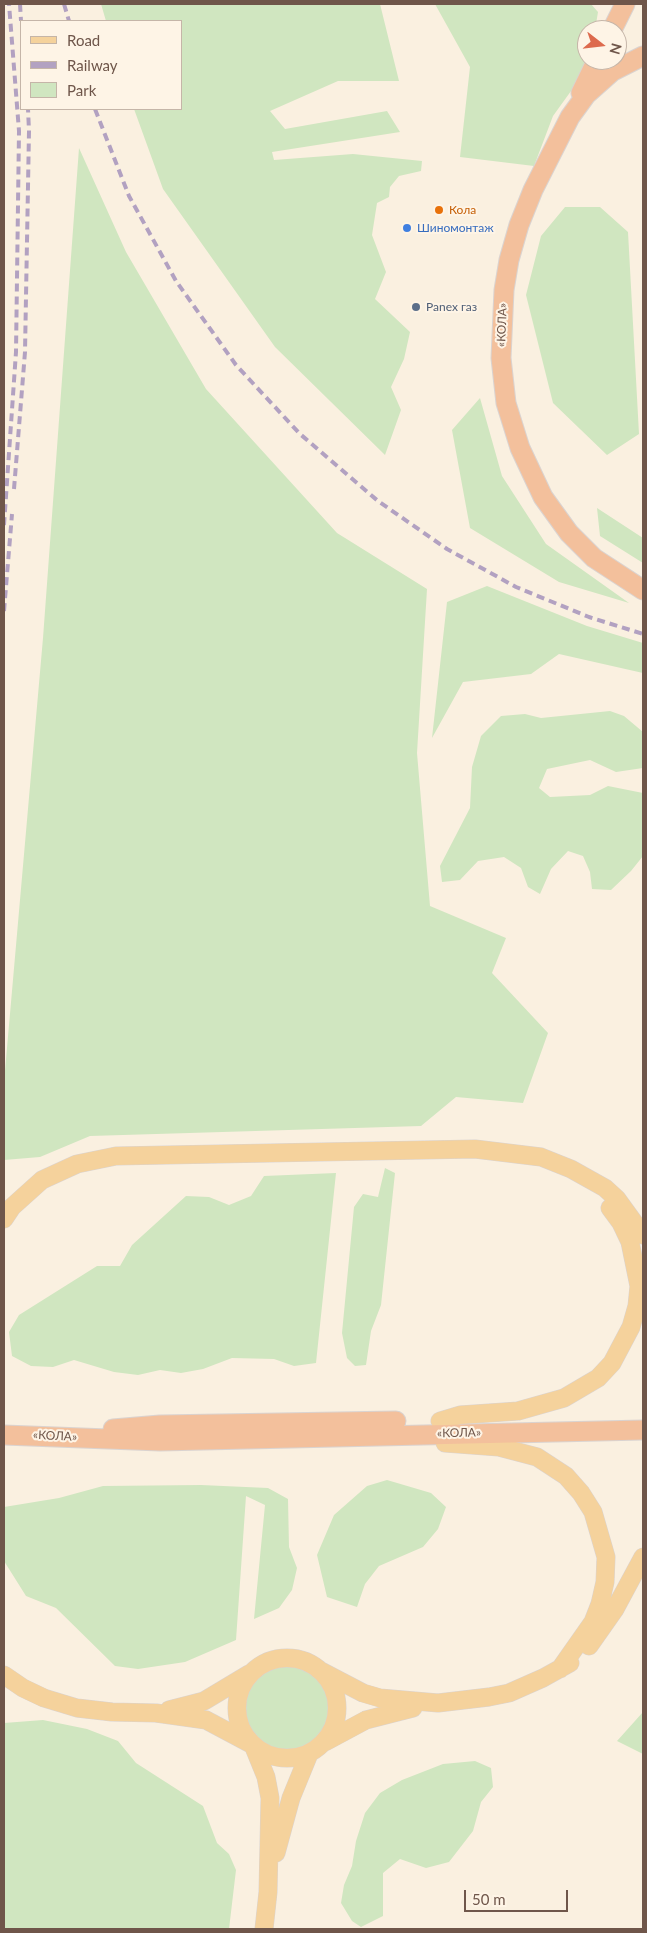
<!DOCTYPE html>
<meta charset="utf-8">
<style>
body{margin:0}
#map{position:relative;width:647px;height:1933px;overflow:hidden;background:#faf0e0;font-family:Lato,sans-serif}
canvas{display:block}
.frame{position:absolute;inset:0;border:5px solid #6f564a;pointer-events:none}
.legend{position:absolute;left:20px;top:20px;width:162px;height:90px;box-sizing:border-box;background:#fef4e6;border:1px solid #c5b5a8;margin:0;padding:6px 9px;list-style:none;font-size:15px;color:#6f564a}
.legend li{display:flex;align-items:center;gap:10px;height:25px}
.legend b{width:25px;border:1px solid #c5b5a8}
.north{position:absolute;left:577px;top:20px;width:50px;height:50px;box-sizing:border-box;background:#fef4e6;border:1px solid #c5b5a8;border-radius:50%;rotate:106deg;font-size:14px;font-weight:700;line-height:20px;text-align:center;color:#6f564a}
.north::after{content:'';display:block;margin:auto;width:18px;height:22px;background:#dd6a4d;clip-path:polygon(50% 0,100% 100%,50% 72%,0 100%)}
.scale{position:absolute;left:464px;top:1890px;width:104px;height:22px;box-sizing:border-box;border:2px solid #6f564a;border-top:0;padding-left:6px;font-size:15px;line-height:18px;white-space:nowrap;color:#6f564a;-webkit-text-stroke:4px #fef4e6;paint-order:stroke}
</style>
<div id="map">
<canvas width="647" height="1933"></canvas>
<div class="frame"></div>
<ul class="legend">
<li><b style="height:6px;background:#f5d29c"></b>Road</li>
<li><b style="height:6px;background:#b2a1c1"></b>Railway</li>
<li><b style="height:14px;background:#d0e6c0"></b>Park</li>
</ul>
<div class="north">N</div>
<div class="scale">50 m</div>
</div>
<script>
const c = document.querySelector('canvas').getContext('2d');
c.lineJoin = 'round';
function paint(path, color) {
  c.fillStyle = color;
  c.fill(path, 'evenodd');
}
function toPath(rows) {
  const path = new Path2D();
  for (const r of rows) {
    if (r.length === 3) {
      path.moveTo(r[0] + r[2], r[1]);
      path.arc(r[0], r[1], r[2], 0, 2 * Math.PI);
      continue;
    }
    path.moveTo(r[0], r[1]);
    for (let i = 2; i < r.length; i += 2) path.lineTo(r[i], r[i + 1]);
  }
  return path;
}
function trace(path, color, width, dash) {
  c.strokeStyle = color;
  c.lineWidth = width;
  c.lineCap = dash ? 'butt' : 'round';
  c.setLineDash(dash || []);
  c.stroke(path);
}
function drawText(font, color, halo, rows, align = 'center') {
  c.font = font + ' Lato,sans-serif';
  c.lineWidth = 4;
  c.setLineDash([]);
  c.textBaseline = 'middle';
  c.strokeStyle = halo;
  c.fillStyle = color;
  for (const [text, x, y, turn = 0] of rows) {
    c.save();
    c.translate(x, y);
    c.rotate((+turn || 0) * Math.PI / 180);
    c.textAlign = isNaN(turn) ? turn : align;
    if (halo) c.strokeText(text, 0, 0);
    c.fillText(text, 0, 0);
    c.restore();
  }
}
const green = toPath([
 [101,4,380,4,399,81,338,81,270,111,285,129,387,111,400,132,272,152,274,160,353,154,422,161,421,171,399,176,390,187,389,197,377,203,372,235,386,272,375,299,410,332,404,359,391,387,401,410,385,455,275,347,163,189,134,109,181,109,181,21,106,21],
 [435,4,591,4,598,12,595,30,587,30,587,60,584,73,553,116,534,166,460,157,470,67],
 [79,148,126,252,206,389,337,533,427,589,417,753,430,906,506,938,492,973,548,1033,523,1103,456,1097,421,1126,90,1136,40,1157,4,1160,4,1082,43,638],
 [565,207,600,207,628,232,639,434,607,455,553,403,526,295,541,236],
 [480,398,502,476,546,544,629,603,559,582,470,528,452,430],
 [597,508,643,538,643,563,600,536],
 [487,586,587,626,643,643,643,673,559,654,531,674,463,682,432,738,447,602],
 [610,711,624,716,643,732,643,768,616,772,590,760,547,769,539,788,550,797,590,795,608,786,643,793,643,856,631,871,611,890,592,889,590,872,583,856,568,851,551,869,540,894,528,887,521,868,504,857,478,861,460,880,442,882,440,866,470,808,472,767,481,736,501,716,525,714,541,718],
 [385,1168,395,1173,381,1305,371,1331,366,1365,355,1366,347,1358,342,1333,354,1207,363,1194,378,1197],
 [336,1173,316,1363,294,1366,274,1359,232,1358,203,1369,181,1373,160,1370,138,1375,114,1372,74,1360,53,1367,31,1366,12,1356,9,1332,19,1315,97,1266,120,1266,132,1245,186,1196,209,1197,229,1205,251,1196,264,1176],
 [387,1480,431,1493,446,1507,438,1529,423,1547,379,1566,365,1584,357,1607,327,1597,317,1555,334,1515,367,1486],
 [201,1485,268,1488,288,1499,289,1547,297,1568,292,1590,279,1608,254,1619,265,1505,246,1496,236,1640,185,1662,138,1669,115,1666,56,1608,26,1596,4,1561,4,1507,59,1498,103,1486],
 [286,1709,43],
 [643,1712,643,1754,617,1741],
 [43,1720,87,1729,118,1741,136,1763,203,1806,217,1843,229,1854,236,1870,229,1929,4,1929,4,1723],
 [475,1761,491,1768,493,1787,481,1802,473,1831,449,1862,426,1868,400,1859,383,1873,383,1916,361,1927,352,1921,341,1903,344,1885,352,1866,356,1841,365,1813,380,1793,402,1780,443,1764]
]);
const primary = toPath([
 [4,1219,12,1207,42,1180,77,1164,116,1156,475,1149,541,1157,571,1169,605,1188,617,1199,643,1235],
 [440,1421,460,1415,518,1411,564,1398,598,1378,612,1363,631,1327,637,1306,639,1286,630,1242,621,1223,610,1208],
 [445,1443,499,1447,537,1457,566,1476,581,1493,593,1512,606,1557,605,1582,600,1604,593,1622,560,1669],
 [589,1646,615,1609,643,1557],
 [287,1708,50],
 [319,1670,363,1693,380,1698,438,1703,489,1697,509,1693,543,1678,570,1663],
 [4,1675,23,1688,44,1698,77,1708,112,1712,156,1713,206,1720,253,1745,266,1777,270,1798,268,1892,264,1929],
 [169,1710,204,1701,249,1674],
 [325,1742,366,1720,413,1708],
 [276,1853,291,1798,309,1754]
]);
const trunk = toPath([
 [612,30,625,4],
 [643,56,613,71,586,95,570,117,533,190,519,225,509,260,504,290,501,358,506,403,520,448,543,497,569,533,594,558,643,590],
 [581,93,597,60],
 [113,1429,160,1425,396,1421],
 [4,1435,160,1441,643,1430]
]);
const rail = toPath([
 [20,4,21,21],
 [64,4,69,21],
 [95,109,129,196,176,281,236,365,300,434,378,501,447,549,516,587,589,617,643,634],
 [14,489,25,352,29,131,28,109],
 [4,525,16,352,19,131,9,4],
 [4,611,12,514]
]);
const markers = [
 [439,210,5,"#e8710a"],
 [407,228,5,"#3f7fe0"],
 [416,307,5,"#5c6f8a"]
];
const foodNames = [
 ["Кола",449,210]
];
const shopNames = [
 ["Шиномонтаж",417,228]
];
const serviceNames = [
 ["Panex газ",426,307]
];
const streetNames = [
 ["«КОЛА»",502,325,-88],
 ["«КОЛА»",459,1433,-1],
 ["«КОЛА»",55,1436,3]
];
paint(green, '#d0e6c0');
trace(primary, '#dad3d0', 19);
trace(trunk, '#dad3d0', 21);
trace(primary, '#f5d29c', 18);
trace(trunk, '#f3c09c', 19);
trace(rail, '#b2a1c1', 4, [8, 5]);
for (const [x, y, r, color] of markers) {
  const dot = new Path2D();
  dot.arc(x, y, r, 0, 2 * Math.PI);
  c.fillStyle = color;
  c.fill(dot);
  trace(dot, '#fef4e6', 2);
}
drawText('12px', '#c56008', '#fef4e6', foodNames, 'left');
drawText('12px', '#366cbe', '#fef4e6', shopNames, 'left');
drawText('12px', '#4e5e75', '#fef4e6', serviceNames, 'left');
drawText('12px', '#6f564a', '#fef4e6', streetNames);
</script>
